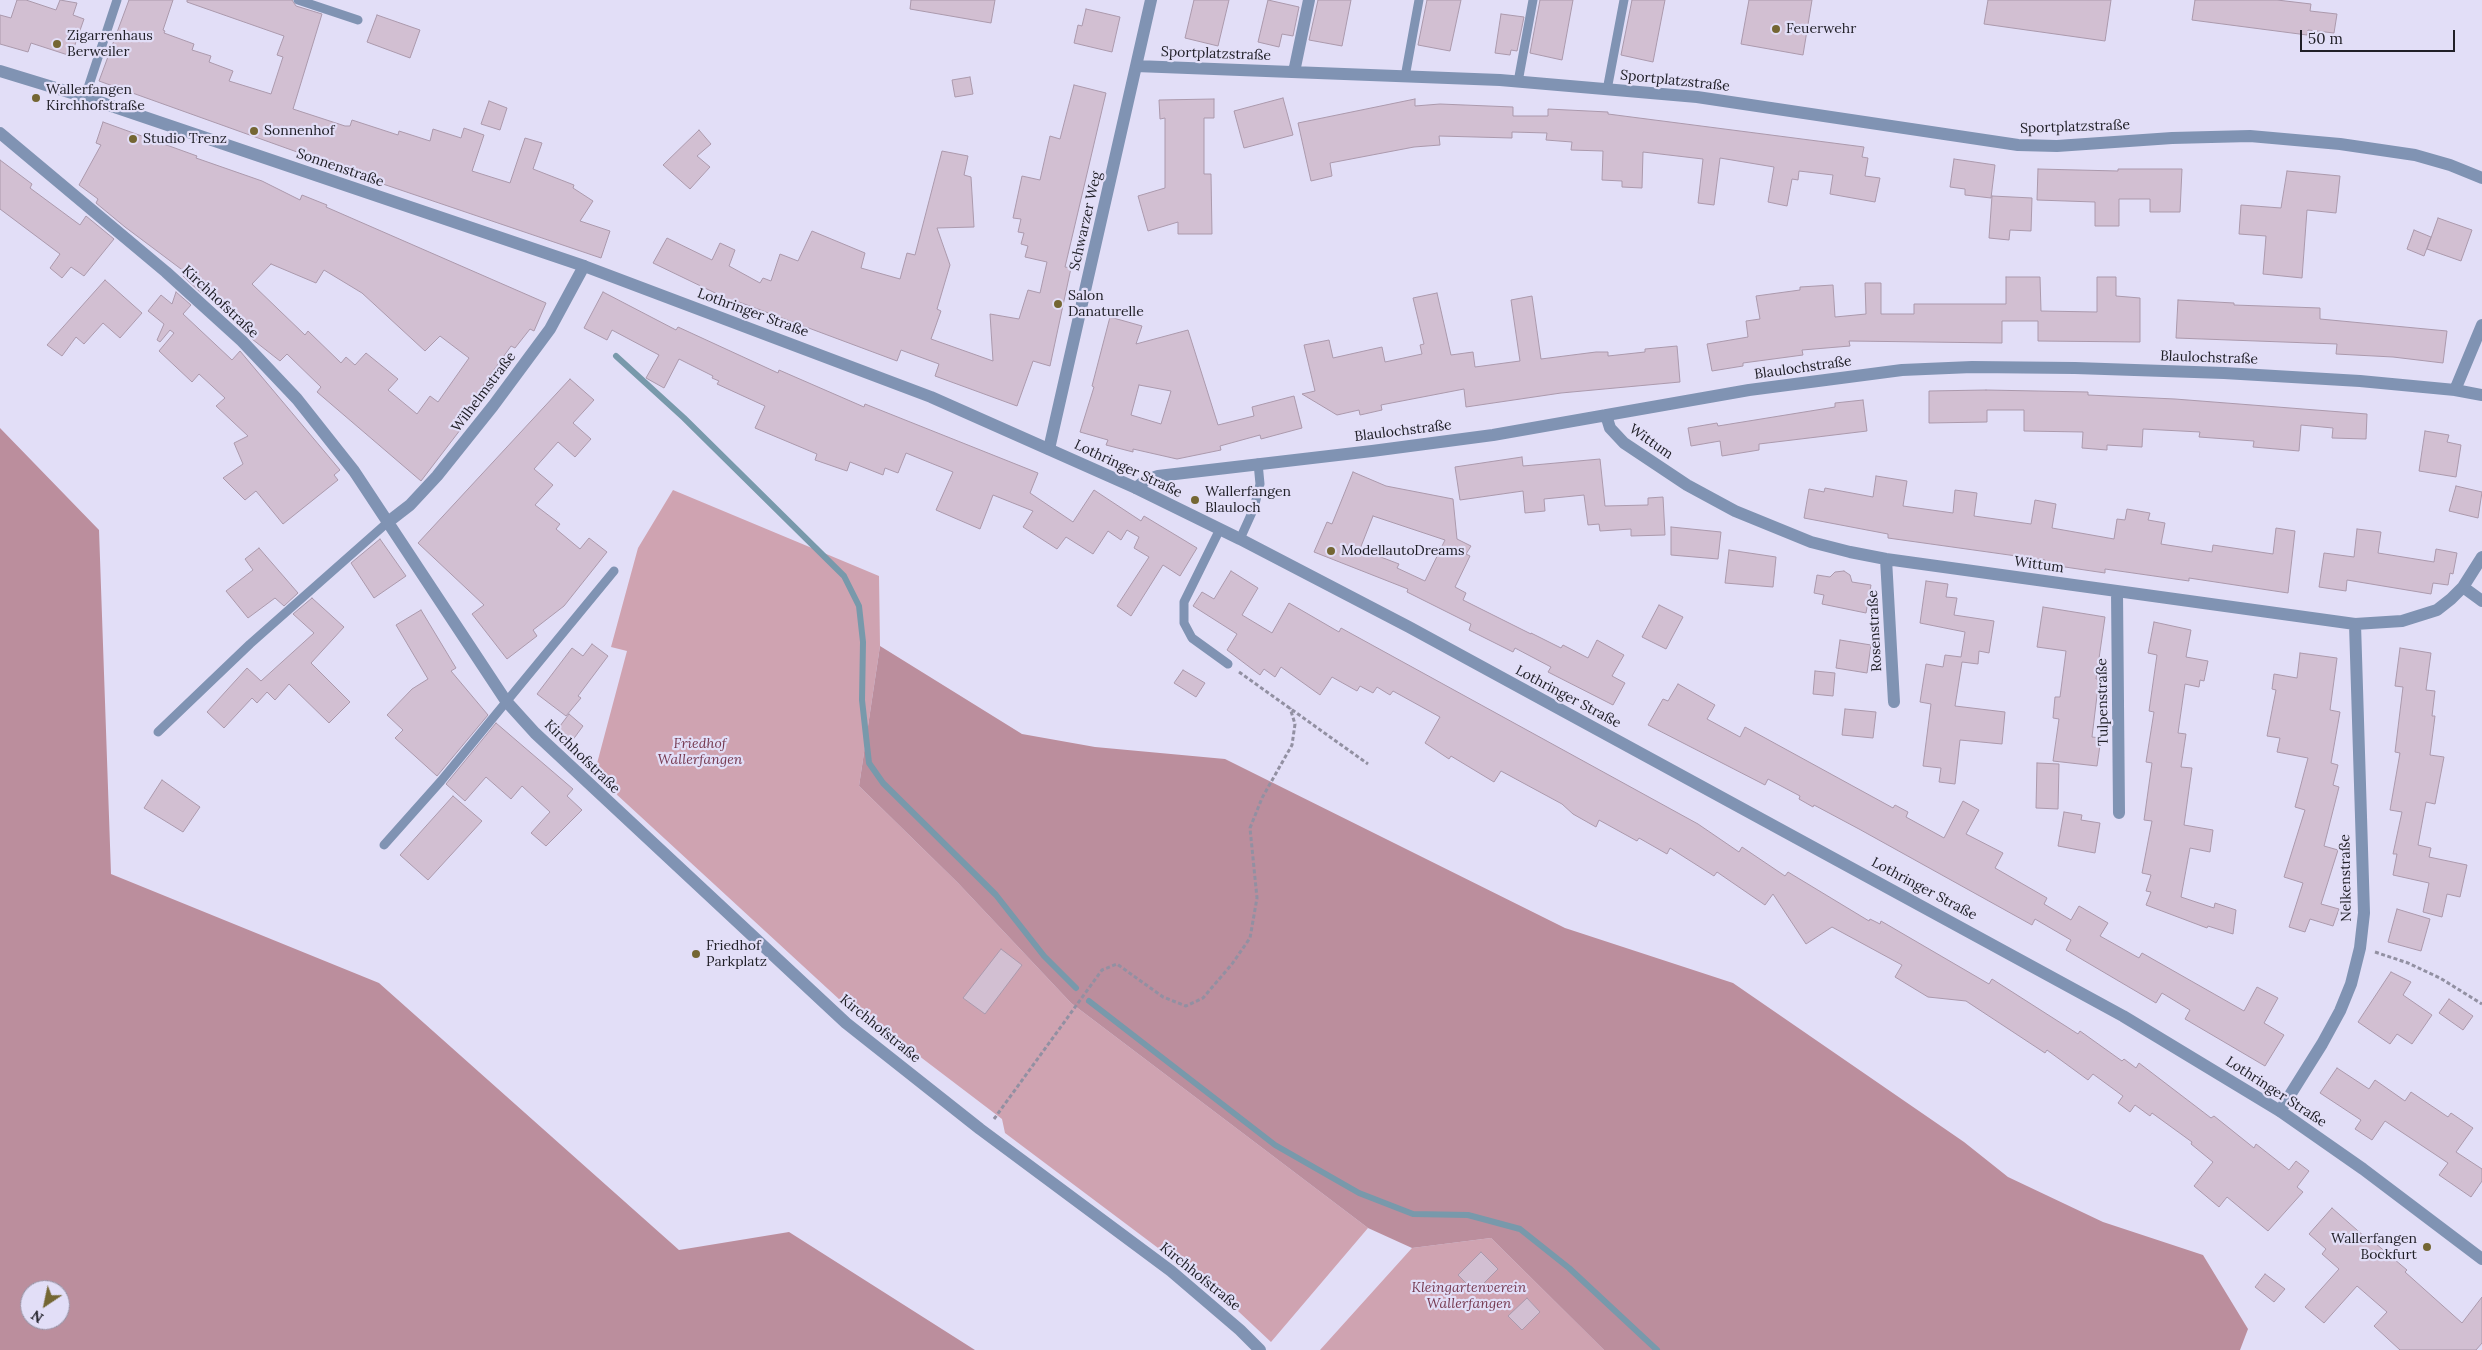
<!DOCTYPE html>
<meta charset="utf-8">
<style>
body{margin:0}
#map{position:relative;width:2482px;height:1350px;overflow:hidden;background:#e2def7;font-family:Lora,serif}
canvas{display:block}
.north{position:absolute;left:20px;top:1280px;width:50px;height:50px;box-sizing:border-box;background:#e2def7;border:1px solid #9592a4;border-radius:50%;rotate:214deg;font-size:14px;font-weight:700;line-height:20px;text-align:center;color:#212028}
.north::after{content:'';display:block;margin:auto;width:18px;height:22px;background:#746633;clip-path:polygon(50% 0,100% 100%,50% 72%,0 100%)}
.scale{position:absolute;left:2300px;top:30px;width:155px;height:22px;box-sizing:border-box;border:2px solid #212028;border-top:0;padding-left:6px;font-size:15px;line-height:18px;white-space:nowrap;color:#212028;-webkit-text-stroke:4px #e2def7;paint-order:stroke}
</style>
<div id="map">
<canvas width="2482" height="1350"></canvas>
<div class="north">N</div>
<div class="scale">50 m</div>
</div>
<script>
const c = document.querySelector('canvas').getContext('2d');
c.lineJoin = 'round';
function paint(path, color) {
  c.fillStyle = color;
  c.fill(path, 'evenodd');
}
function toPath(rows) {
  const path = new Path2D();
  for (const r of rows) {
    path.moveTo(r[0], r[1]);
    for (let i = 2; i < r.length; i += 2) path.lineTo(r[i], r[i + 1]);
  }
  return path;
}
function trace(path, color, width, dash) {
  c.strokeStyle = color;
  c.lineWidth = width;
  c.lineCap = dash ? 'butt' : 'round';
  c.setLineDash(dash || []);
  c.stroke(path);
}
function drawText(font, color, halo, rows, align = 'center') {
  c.font = font + ' Lora,serif';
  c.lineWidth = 4.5;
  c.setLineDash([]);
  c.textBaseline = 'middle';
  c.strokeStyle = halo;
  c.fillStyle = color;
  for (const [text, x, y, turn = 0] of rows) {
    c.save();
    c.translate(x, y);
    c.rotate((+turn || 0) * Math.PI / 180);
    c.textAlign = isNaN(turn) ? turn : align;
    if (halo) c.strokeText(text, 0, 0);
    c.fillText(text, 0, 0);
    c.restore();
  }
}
const green = toPath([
 [673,490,879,576,880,646,859,786,958,883,1071,1003,1368,1228,1271,1342,1222,1296,1005,1133,1002,1119,860,1011,853,1012,602,781,595,771,627,651,611,647,638,548],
 [1491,1238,1604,1350,1320,1350,1412,1248]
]);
const forest = toPath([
 [0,428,99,530,111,874,379,983,679,1250,789,1232,975,1350,0,1350],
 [30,1290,60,1290,60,1320,30,1320],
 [880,646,1022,734,1095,747,1225,759,1565,928,1733,983,1964,1142,2008,1177,2103,1222,2203,1255,2248,1329,2240,1350,1604,1350,1491,1238,1412,1248,1368,1228,1071,1003,958,883,859,786]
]);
const stream = toPath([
 [616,356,684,418,844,576,859,606,863,642,862,700,869,763,883,783,996,895,1044,956,1076,988],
 [1089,1001,1275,1145,1359,1193,1413,1214,1468,1215,1520,1229,1569,1268,1657,1350]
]);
const building = toPath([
 [17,0,26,0,56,10,60,0,77,3,73,15,84,19,71,56,31,43,28,52,0,44,0,15,11,18,17,0],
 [129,0,173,0,163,30,165,31,164,33,194,44,192,50,211,56,209,62,233,71,229,81,271,94,283,57,277,55,284,36,187,2,187,0,292,0,296,6,322,14,293,109,345,126,350,126,352,120,398,135,399,131,430,141,433,129,461,138,464,128,484,135,472,171,510,183,525,138,542,143,533,169,574,185,573,188,593,201,580,221,610,231,601,258,324,164,325,162,99,81,129,0],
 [911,0,995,0,991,23,910,9,911,0],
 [1194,0,1229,0,1218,46,1185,38,1194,0],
 [1268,0,1299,7,1293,36,1282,34,1279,47,1258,42,1268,0],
 [1318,0,1351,0,1342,46,1309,40,1318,0],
 [1427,0,1461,0,1450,51,1418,45,1427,0],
 [1540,0,1573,0,1562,60,1530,53,1540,0],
 [1632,0,1665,0,1653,62,1621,55,1632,0],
 [1749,0,1812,0,1803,55,1741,44,1749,0],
 [1988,0,2111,0,2105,41,1984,24,1988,0],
 [2195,0,2277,0,2311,4,2310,11,2337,14,2334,33,2308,30,2307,35,2192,20,2195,0],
 [1086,9,1120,17,1112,52,1074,43,1078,25,1082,26,1086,9],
 [1501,14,1524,17,1517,51,1511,50,1510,55,1495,53,1501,14],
 [377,15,420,30,410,58,367,42,377,15],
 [970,77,973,94,955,97,952,80,970,77],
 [1074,85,1106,93,1065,267,1071,268,1050,366,1033,361,1017,406,935,376,939,364,901,350,897,361,739,302,738,304,653,263,667,238,712,260,720,243,735,250,729,266,760,283,763,278,771,281,780,254,798,261,812,231,865,253,861,268,900,279,907,253,915,255,942,151,968,156,964,175,971,177,974,227,937,228,950,265,937,309,941,311,931,339,993,361,990,314,1019,319,1028,290,1040,293,1047,262,1025,257,1028,246,1021,244,1024,233,1018,232,1021,219,1013,218,1022,176,1040,180,1050,136,1060,139,1074,85],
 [1283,98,1293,135,1244,148,1234,111,1283,98],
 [1214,99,1214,118,1204,118,1204,174,1211,174,1212,234,1178,234,1178,222,1148,231,1138,196,1165,188,1165,118,1160,119,1159,100,1214,99],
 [1415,99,1415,106,1440,104,1513,107,1513,116,1548,116,1548,109,1608,112,1608,114,1864,147,1862,157,1868,158,1865,176,1880,178,1875,202,1830,194,1833,175,1799,171,1798,180,1792,179,1787,206,1768,202,1774,167,1720,158,1714,205,1698,203,1703,159,1643,152,1642,188,1622,187,1622,181,1602,180,1603,151,1571,150,1572,142,1546,140,1547,133,1512,132,1512,138,1439,136,1440,145,1414,147,1330,163,1332,176,1311,181,1298,123,1415,99],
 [489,101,507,108,500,130,481,124,489,101],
 [103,122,197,156,196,158,262,181,300,200,302,195,327,205,326,207,546,303,534,331,530,329,515,348,511,346,474,398,480,404,421,481,317,392,321,387,287,354,280,361,252,339,254,337,204,289,201,293,183,276,185,272,125,227,96,203,98,199,79,185,101,145,96,143,103,122],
 [271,264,316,283,324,270,362,293,425,351,440,336,469,358,438,402,430,396,417,414,388,390,398,379,366,353,355,365,346,357,341,363,308,331,305,335,252,284,271,264],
 [699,130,711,144,697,156,710,167,690,189,663,165,699,130],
 [1954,159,1995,165,1991,198,1965,195,1965,189,1950,187,1954,159],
 [0,160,32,184,30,188,80,225,86,216,114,239,84,276,71,267,62,278,50,268,60,254,0,209,0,160],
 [2038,169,2118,171,2118,169,2182,169,2180,212,2150,212,2150,199,2119,199,2119,226,2095,226,2095,202,2037,200,2038,169],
 [2287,171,2340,176,2336,213,2307,210,2302,278,2263,274,2266,236,2239,234,2241,205,2281,208,2287,171],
 [1992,196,2032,198,2031,231,2010,230,2009,240,1989,238,1992,196],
 [2438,218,2472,230,2461,261,2427,249,2438,218],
 [2414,230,2431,237,2424,256,2407,249,2414,230],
 [2006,277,2040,277,2041,311,2097,312,2097,277,2116,277,2116,296,2140,298,2140,342,2038,341,2038,321,2002,321,2002,343,1849,341,1850,346,1802,350,1803,355,1743,363,1743,366,1712,371,1707,344,1748,337,1746,321,1760,319,1756,296,1800,290,1800,287,1833,285,1835,317,1866,314,1865,283,1881,283,1881,314,1914,314,1914,304,2006,304,2006,277],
 [105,280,142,313,120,338,103,323,84,344,76,337,62,356,47,345,105,280],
 [176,292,191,305,183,314,232,360,240,351,340,470,334,475,338,480,283,524,256,491,245,500,223,478,243,464,234,443,248,436,216,406,225,398,199,374,192,382,159,351,174,333,170,330,160,342,157,340,164,324,148,311,161,295,172,304,176,292],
 [603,292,676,330,678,327,778,373,779,370,864,407,865,404,1038,473,1030,493,1073,522,1094,490,1141,521,1144,516,1197,548,1180,576,1163,565,1131,616,1117,606,1149,557,1134,548,1139,537,1127,530,1121,540,1108,531,1093,554,1066,537,1057,549,1023,527,1033,511,993,495,980,529,936,510,953,472,906,453,898,473,885,468,883,475,850,462,847,471,815,460,817,454,755,428,765,406,717,384,719,381,712,378,713,376,679,359,664,388,646,378,659,355,612,330,607,340,584,328,603,292],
 [1437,293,1451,355,1473,352,1475,367,1520,361,1511,300,1532,296,1541,359,1596,352,1608,352,1608,356,1645,352,1645,349,1677,346,1680,382,1561,393,1466,407,1464,389,1381,405,1382,410,1360,415,1359,410,1337,415,1302,394,1315,391,1304,345,1329,340,1333,358,1382,347,1385,362,1422,354,1420,345,1424,344,1413,298,1437,293],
 [2178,300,2234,303,2234,305,2320,308,2320,319,2447,331,2443,363,2393,357,2336,354,2337,344,2176,338,2178,300],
 [1110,317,1142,326,1136,344,1188,330,1218,425,1254,416,1252,407,1294,396,1302,428,1261,439,1260,435,1220,446,1221,450,1177,459,1133,449,1133,452,1106,445,1108,440,1080,432,1094,387,1092,386,1110,317],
 [1139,385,1171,391,1161,424,1131,415,1139,385],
 [570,379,594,400,573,423,591,439,575,457,558,442,534,469,553,485,535,505,560,524,556,529,580,549,589,538,607,552,564,606,533,630,537,636,507,659,472,614,484,605,418,543,570,379],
 [1986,390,2088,392,2088,395,2175,399,2367,414,2366,439,2332,438,2333,428,2301,425,2299,451,2253,447,2254,441,2199,437,2200,432,2143,429,2142,447,2107,445,2107,450,2082,448,2083,432,2024,431,2024,410,1987,410,1987,422,1929,423,1929,391,1986,390],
 [1863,400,1867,431,1759,444,1759,450,1722,456,1720,441,1691,446,1688,428,1717,423,1718,426,1835,407,1835,403,1863,400],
 [2425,431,2449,435,2447,442,2461,445,2456,477,2419,471,2425,431],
 [1522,457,1523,466,1600,459,1605,506,1648,505,1648,498,1663,497,1665,535,1631,536,1631,529,1600,531,1599,524,1588,525,1584,495,1544,499,1545,511,1525,513,1523,491,1460,500,1455,467,1522,457],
 [1353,472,1386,486,1453,499,1457,539,1471,546,1466,554,1470,556,1455,587,1466,593,1463,600,1531,634,1531,633,1561,648,1563,645,1588,658,1597,640,1624,655,1612,676,1625,683,1613,705,1548,672,1551,667,1515,648,1513,652,1469,630,1471,624,1407,592,1408,589,1314,552,1327,522,1332,524,1353,472],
 [1373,516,1445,540,1425,581,1397,568,1399,564,1360,549,1373,516],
 [1876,476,1907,481,1903,506,1953,513,1955,490,1977,493,1974,516,2031,524,2035,500,2056,504,2052,528,2114,539,2117,519,2125,520,2127,509,2150,513,2148,520,2165,523,2161,544,2212,552,2213,545,2273,554,2276,528,2295,531,2288,593,2189,578,2189,581,2105,569,2105,573,2045,564,2045,560,1888,538,1888,534,1804,518,1809,489,1824,492,1825,488,1873,497,1876,476],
 [2456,486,2482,492,2478,518,2449,511,2456,486],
 [1671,527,1721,532,1718,559,1671,555,1671,527],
 [2357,529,2381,532,2378,553,2434,562,2436,549,2457,553,2453,574,2450,573,2448,585,2433,583,2431,594,2347,580,2346,591,2319,587,2324,553,2354,557,2357,529],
 [380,539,406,576,374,598,351,563,380,539],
 [259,548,298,593,284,606,275,598,248,618,226,591,253,570,245,559,259,548],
 [1729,550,1776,557,1773,587,1725,583,1729,550],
 [1231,571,1258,588,1242,615,1272,633,1289,603,1339,632,1341,628,1698,824,1739,852,1742,847,1785,876,1788,872,1869,921,1870,919,1880,924,1881,921,1989,984,1992,979,2078,1034,2080,1031,2122,1061,2124,1059,2136,1068,2139,1063,2211,1118,2214,1116,2254,1148,2256,1144,2289,1170,2296,1161,2309,1171,2297,1187,2303,1192,2268,1231,2227,1197,2219,1207,2194,1186,2213,1162,2191,1144,2192,1142,2152,1113,2150,1116,2135,1105,2130,1112,2118,1103,2123,1096,2093,1074,2088,1080,2047,1050,2045,1053,1966,1001,1928,997,1895,977,1902,965,1832,927,1806,944,1773,894,1765,905,1717,872,1714,876,1670,848,1667,854,1639,838,1637,841,1599,820,1596,827,1573,814,1562,804,1501,771,1494,782,1451,756,1449,759,1425,743,1440,717,1393,691,1390,695,1377,687,1373,693,1360,686,1357,691,1332,677,1320,695,1281,667,1275,677,1264,669,1260,675,1227,650,1237,634,1193,606,1202,592,1214,599,1231,571],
 [1844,571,1850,575,1852,582,1871,585,1866,613,1822,604,1824,595,1814,593,1817,575,1830,577,1835,572,1844,571],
 [1926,581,1948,584,1946,597,1957,598,1954,615,1994,621,1989,653,1979,651,1978,664,1962,662,1955,706,2005,712,2002,744,1960,740,1955,784,1939,782,1941,768,1923,766,1931,704,1920,702,1926,664,1943,667,1945,655,1961,657,1965,632,1920,623,1926,581],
 [312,598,344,627,311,663,350,702,329,723,289,684,275,700,267,692,257,703,252,698,224,728,207,712,247,668,261,681,314,633,293,614,312,598],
 [1659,605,1683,617,1666,649,1642,637,1659,605],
 [2043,607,2105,617,2096,679,2099,679,2092,737,2101,738,2097,766,2053,761,2059,719,2053,718,2055,697,2060,697,2066,651,2037,647,2043,607],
 [421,610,456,668,451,671,488,715,437,776,395,738,403,730,387,715,412,689,428,679,396,625,421,610],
 [2154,622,2191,630,2186,657,2208,661,2204,681,2200,680,2199,687,2185,684,2178,733,2186,734,2181,767,2192,768,2184,825,2213,830,2210,852,2190,848,2181,897,2214,908,2215,903,2236,910,2233,934,2208,926,2207,928,2146,905,2151,892,2146,891,2151,875,2142,873,2152,821,2144,820,2152,763,2146,762,2154,712,2149,711,2157,655,2148,653,2154,622],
 [1840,640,1871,645,1867,673,1836,668,1840,640],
 [592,644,608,656,578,696,581,698,566,716,537,694,572,648,583,656,592,644],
 [2400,648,2431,653,2426,690,2435,691,2432,716,2435,716,2430,755,2444,757,2435,804,2426,802,2418,845,2431,848,2429,857,2467,865,2460,897,2447,894,2442,917,2423,912,2429,883,2393,875,2397,854,2393,854,2402,812,2390,810,2400,753,2395,752,2403,687,2395,686,2400,648],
 [2300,653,2337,658,2330,710,2340,712,2331,763,2338,765,2333,785,2339,787,2324,846,2338,850,2321,904,2339,909,2333,926,2310,919,2305,932,2289,927,2303,883,2284,877,2305,810,2295,807,2308,758,2277,752,2280,738,2267,736,2276,690,2272,689,2274,674,2297,678,2300,653],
 [1183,670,1205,683,1196,697,1174,683,1183,670],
 [1815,671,1835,673,1833,696,1813,694,1815,671],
 [1678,684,1715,705,1707,719,1740,737,1745,727,1893,808,1895,805,1908,812,1906,817,1944,838,1963,801,1979,810,1966,834,2003,853,1995,868,2047,898,2044,904,2071,920,2079,906,2108,923,2100,936,2139,958,2142,953,2244,1011,2257,987,2278,998,2264,1023,2284,1035,2265,1066,2185,1019,2190,1010,2162,993,2156,1003,2066,950,2071,940,2035,919,2032,925,1859,829,1814,805,1813,807,1799,799,1800,796,1768,779,1765,785,1648,725,1663,699,1668,701,1678,684],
 [1845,709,1876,712,1873,738,1842,735,1845,709],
 [569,714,583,726,572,741,557,730,569,714],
 [496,723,573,789,567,796,582,810,546,846,531,833,550,812,522,786,511,799,486,777,465,801,446,784,496,723],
 [2037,763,2059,764,2058,809,2036,808,2037,763],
 [162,780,200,807,183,832,144,808,162,780],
 [453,796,482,821,428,880,400,855,453,796],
 [2064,812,2082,815,2081,820,2100,823,2095,853,2058,846,2064,812],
 [2397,909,2430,919,2421,951,2388,942,2397,909],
 [1001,949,1022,965,985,1014,963,998,1001,949],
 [2391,972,2411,982,2403,995,2432,1015,2412,1044,2397,1034,2390,1044,2358,1022,2391,972],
 [2449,999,2473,1016,2463,1030,2439,1013,2449,999],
 [2337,1068,2369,1089,2375,1080,2405,1101,2411,1092,2448,1117,2451,1113,2473,1128,2456,1152,2482,1169,2482,1181,2471,1197,2439,1175,2448,1163,2385,1121,2372,1140,2355,1129,2361,1120,2320,1093,2337,1068],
 [2332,1208,2374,1245,2375,1243,2407,1270,2405,1272,2462,1323,2482,1297,2482,1343,2476,1350,2400,1350,2374,1326,2387,1312,2357,1286,2324,1323,2305,1307,2339,1269,2322,1254,2326,1249,2309,1234,2332,1208],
 [1481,1252,1498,1269,1475,1292,1458,1275,1481,1252],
 [2265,1274,2285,1289,2274,1302,2255,1287,2265,1274],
 [1527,1298,1540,1312,1522,1330,1508,1316,1527,1298]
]);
const path = toPath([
 [1239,672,1368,764],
 [2375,952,2408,963,2440,978,2482,1004],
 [994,1119,1102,970,1117,964,1163,997,1186,1006,1203,998,1232,964,1250,938,1257,898,1250,828,1262,798,1292,745,1295,724,1290,708]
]);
const service = toPath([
 [298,0,358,20],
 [1405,77,1419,0],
 [1518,82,1533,0],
 [1607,90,1624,0],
 [85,97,117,0],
 [1220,529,1184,602,1184,623,1192,638,1228,664],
 [1240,539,1254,508,1260,484,1258,463],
 [158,732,250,644,388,522],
 [384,845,441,781,614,571]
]);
const minor = toPath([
 [1136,66,1500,80,1697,97,2018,145,2057,146,2172,138,2250,136,2340,144,2415,155,2450,165,2482,178],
 [1294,72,1309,0],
 [0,133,166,272,242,341,297,399,354,471,506,701,535,733,846,1023,980,1129,1171,1271,1240,1330,1260,1350],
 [2455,390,2482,325],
 [1606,415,1610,428,1624,443,1687,485,1735,511,1811,542,1850,552,1886,559,2355,624,2402,621,2437,610,2451,599,2463,587,2482,557],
 [1049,449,1151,0],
 [1136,488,1146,480,1158,476,1372,451,1493,435,1749,390,1902,370,1972,367,2075,368,2224,373,2360,381,2455,390,2482,395],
 [388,522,410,505,437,476,493,406,550,329,584,266],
 [1886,559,1894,702],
 [2463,587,2482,601],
 [2117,592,2119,813],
 [2280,1111,2322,1044,2340,1011,2351,984,2360,948,2364,913,2355,624]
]);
const tertiary = toPath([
 [0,71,85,97,584,266,931,397,1136,488,1240,539,1409,627,2123,1016,2280,1111,2363,1169,2482,1259]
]);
const markers = [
 [1776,29,5,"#746633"],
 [57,44,5,"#746633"],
 [36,98,5,"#746633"],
 [254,131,5,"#746633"],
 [133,139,5,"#746633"],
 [1058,304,5,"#746633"],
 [1195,500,5,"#746633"],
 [1331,551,5,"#746633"],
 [696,954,5,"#746633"],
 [2427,1247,5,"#746633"]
];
const poiNames = [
 ["Feuerwehr",1786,29],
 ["Zigarrenhaus",67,36],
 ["Berweiler",67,52],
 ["Wallerfangen",46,90],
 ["Kirchhofstraße",46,106],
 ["Sonnenhof",264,131],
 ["Studio Trenz",143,139],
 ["Salon",1068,296],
 ["Danaturelle",1068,312],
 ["Wallerfangen",1205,492],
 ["Blauloch",1205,508],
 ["ModellautoDreams",1341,551],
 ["Friedhof",706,946],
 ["Parkplatz",706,962],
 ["Wallerfangen",2417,1239,"right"],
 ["Bockfurt",2417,1255,"right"]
];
const streetNames = [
 ["Sportplatzstraße",1216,54,2],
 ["Sportplatzstraße",1675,81,6],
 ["Sportplatzstraße",2075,127,-2],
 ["Sonnenstraße",340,168,19],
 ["Schwarzer Weg",1086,221,-77],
 ["Kirchhofstraße",220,302,43],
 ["Lothringer Straße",753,313,20],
 ["Blaulochstraße",2209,358,2],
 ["Blaulochstraße",1803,368,-8],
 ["Wilhelmstraße",484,392,-53],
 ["Blaulochstraße",1403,431,-7],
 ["Wittum",1651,442,35],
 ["Lothringer Straße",1128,469,25],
 ["Wittum",2039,565,8],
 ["Rosenstraße",1875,631,-93],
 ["Lothringer Straße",1568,697,28],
 ["Tulpenstraße",2103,702,-91],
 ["Kirchhofstraße",582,757,44],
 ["Nelkenstraße",2346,878,-91],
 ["Lothringer Straße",1924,889,28],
 ["Kirchhofstraße",880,1029,39],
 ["Lothringer Straße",2276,1092,33],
 ["Kirchhofstraße",1200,1277,39]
];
const parkNames = [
 ["Friedhof",700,744],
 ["Wallerfangen",700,760],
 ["Kleingartenverein",1469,1288],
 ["Wallerfangen",1469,1304]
];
paint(green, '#cfa3b1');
paint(forest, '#bb8e9d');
trace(stream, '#7899ab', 6);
paint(building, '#d2bfd2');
trace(building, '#ab99ac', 1);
trace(path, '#9290a2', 3, [4, 2.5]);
trace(service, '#8093b3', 9);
trace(minor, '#8093b3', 12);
trace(tertiary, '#8093b3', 12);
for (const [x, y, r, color] of markers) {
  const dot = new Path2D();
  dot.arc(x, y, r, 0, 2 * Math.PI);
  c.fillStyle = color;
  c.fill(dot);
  trace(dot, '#e2def7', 2);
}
drawText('14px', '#212028', '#e2def7', poiNames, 'left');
drawText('14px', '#212028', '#e2def7', streetNames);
drawText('italic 14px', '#763a51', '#e2def7', parkNames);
</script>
